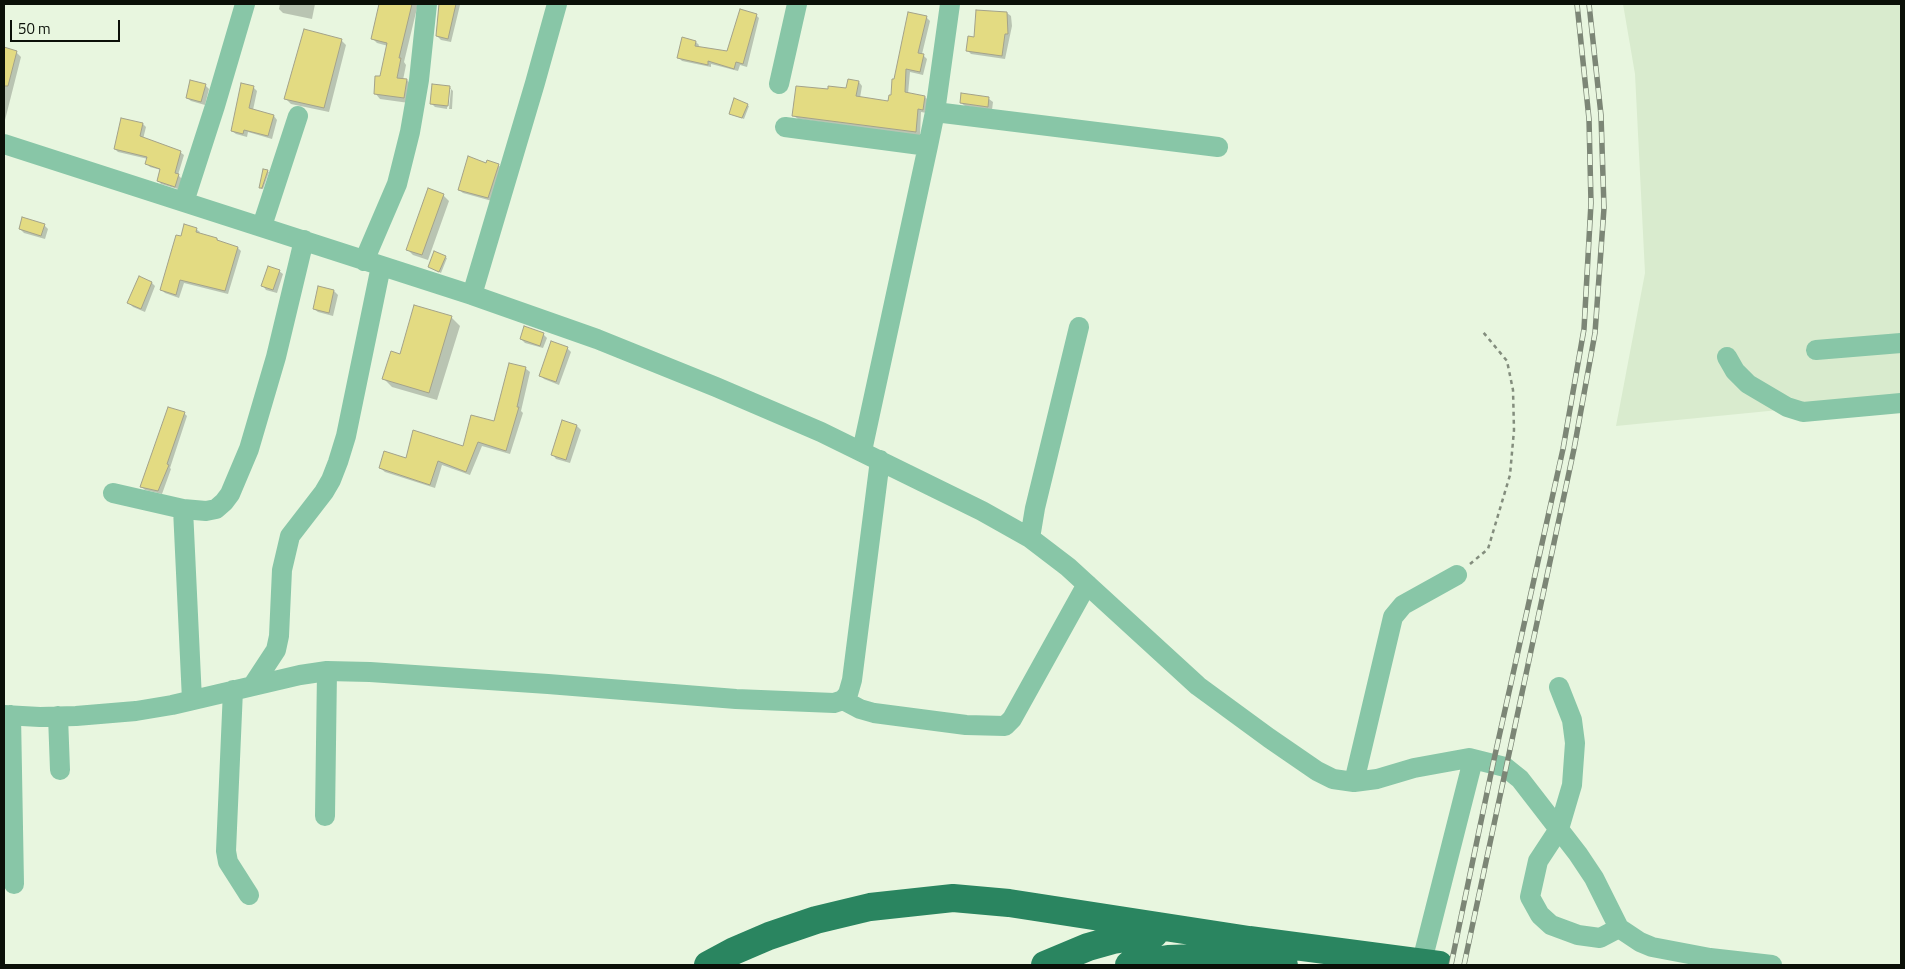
<!DOCTYPE html>
<style>
body{margin:0}
#map{position:relative;width:1905px;height:969px;overflow:hidden;background:#e8f6df;font-family:"Titillium Web",sans-serif}
canvas{display:block}
.frame{position:absolute;inset:0;border:5px solid #0b1008;pointer-events:none}
.scale{position:absolute;left:10px;top:20px;width:110px;height:22px;box-sizing:border-box;border:2px solid #0b1008;border-top:0;padding-left:6px;font-size:15px;line-height:18px;white-space:nowrap;color:#0b1008;-webkit-text-stroke:4px #e8f6df;paint-order:stroke}
</style>
<div id="map">
<canvas width="1905" height="969"></canvas>
<div class="frame"></div>
<div class="scale">50 m</div>
</div>
<script>
const c = document.querySelector('canvas').getContext('2d');
c.lineJoin = 'round';
function paint(path, color) {
  c.fillStyle = color;
  c.fill(path, 'evenodd');
}
function toPath(rows) {
  const path = new Path2D();
  for (const r of rows) {
    path.moveTo(r[0], r[1]);
    for (let i = 2; i < r.length; i += 2) path.lineTo(r[i], r[i + 1]);
  }
  return path;
}
function trace(path, color, width, dash) {
  c.strokeStyle = color;
  c.lineWidth = width;
  c.lineCap = dash ? 'butt' : 'round';
  c.setLineDash(dash || []);
  c.stroke(path);
}
const built = toPath([
 [1623,4,1901,4,1901,398,1616,426,1645,273,1635,74]
]);
const shadow = toPath([
 [280,4,315,4,312,19,283,13,279,9],
 [380,4,418,4,404,62,406,65,403,80,407,80,412,86,409,103,380,99,375,93,380,78,388,46,377,43,372,38],
 [439,4,460,5,451,42,441,40,437,36],
 [1007,13,1011,16,1012,26,1005,59,971,54,967,50,975,39],
 [756,15,759,18,747,67,740,65,738,71,711,64,711,67,682,61,678,57,696,42,699,45,698,48,728,52],
 [926,17,930,21,922,54,927,59,923,75,910,72,908,94,925,97,929,101,927,113,921,112,920,136,798,119,794,116,859,82,862,86,860,98,889,102,892,96,895,80],
 [341,40,346,45,329,112,291,104,286,99],
 [4,48,16,52,21,57,4,124],
 [205,85,209,89,205,105,191,101,187,98],
 [253,87,257,91,253,110,274,116,277,120,272,139,248,132,247,137,236,134,232,131],
 [450,87,451,89,449,89,447,109,435,107,432,104],
 [451,89,453,91,452,109,449,109],
 [989,99,993,102,992,110,965,106,961,103],
 [747,105,749,106,744,119,732,115],
 [143,124,146,127,143,139,180,152,184,155,178,175,182,179,178,189,161,184,158,180,161,170,150,167,146,163,148,159,118,152,115,149],
 [498,165,502,168,492,201,463,193,459,190],
 [267,171,269,172,263,189,261,189,260,187],
 [443,195,449,201,428,260,413,255,407,249],
 [44,225,48,229,45,239,24,233,20,229],
 [196,229,200,232,199,234,217,239,220,242,238,248,241,251,228,294,184,283,179,298,165,293,162,290,182,238],
 [445,257,447,258,441,273,429,267],
 [279,271,283,274,277,293,266,290,263,286],
 [139,278,152,283,155,286,145,312,133,307,129,303],
 [319,288,334,291,338,295,333,316,318,312,314,309],
 [415,307,452,318,460,326,437,400,392,387,384,379,401,355],
 [543,334,547,338,543,348,525,343,521,339],
 [567,348,571,352,559,385,544,379,540,375],
 [525,368,530,372,521,411,523,413,510,454,482,446,470,475,442,465,435,488,385,472,380,468,406,459,464,448,495,422],
 [184,413,187,416,170,468,171,469,162,494,145,490,142,487],
 [563,422,577,426,581,430,570,463,556,459,553,455]
]);
const building = toPath([
 [379,4,412,4,399,58,401,58,397,78,407,79,404,98,374,94,375,76,380,76,387,43,371,39,379,4],
 [439,4,456,4,448,39,436,36,439,4],
 [740,9,757,14,743,64,736,62,734,69,708,61,708,65,677,58,682,37,696,41,695,46,727,51,740,9],
 [976,10,1007,12,1008,34,1005,34,1002,56,966,51,968,36,974,37,976,10],
 [908,12,927,16,918,53,924,54,920,72,906,69,905,92,925,96,923,110,918,109,916,132,792,116,796,86,828,89,828,86,846,88,848,79,859,81,856,96,888,101,889,95,891,95,892,79,894,79,908,12],
 [304,29,342,39,324,108,284,99,304,29],
 [4,47,17,51,8,86,4,86,4,47],
 [190,80,206,84,201,102,186,98,190,80],
 [241,83,254,86,249,108,274,115,268,136,244,130,243,134,231,131,241,83],
 [432,84,450,86,448,106,430,104,432,84],
 [961,93,989,97,988,107,960,103,961,93],
 [734,98,748,104,742,118,729,114,734,98],
 [121,118,143,123,140,136,181,151,175,173,179,174,175,187,157,181,160,169,145,164,147,157,114,149,121,118],
 [468,156,486,163,487,160,499,164,488,198,458,190,468,156],
 [263,169,268,170,262,188,259,188,263,169],
 [428,188,444,194,422,255,406,250,428,188],
 [22,217,45,224,41,236,19,229,22,217],
 [184,224,197,228,196,232,217,238,217,240,238,247,225,291,180,280,176,295,160,290,176,235,181,236,184,224],
 [434,251,446,256,439,272,428,267,434,251],
 [268,266,280,270,273,290,261,286,268,266],
 [139,276,152,282,141,309,127,303,139,276],
 [318,286,334,290,329,313,313,309,318,286],
 [414,305,452,316,429,393,382,379,391,351,400,354,414,305],
 [524,326,544,333,540,346,520,339,524,326],
 [551,341,568,347,556,382,539,376,551,341],
 [509,363,526,367,517,407,519,407,506,451,478,442,466,472,438,461,430,485,379,468,384,451,406,458,413,430,463,446,471,415,494,421,509,363],
 [168,407,185,412,167,464,169,465,158,491,140,487,168,407],
 [562,420,577,425,566,460,551,455,562,420]
]);
const path = toPath([
 [1470,564,1488,549,1510,475,1514,430,1513,390,1507,361,1483,332]
]);
const minor = toPath([
 [779,84,797,4],
 [935,112,1218,147],
 [785,127,928,146],
 [4,144,472,295,597,339,716,387,821,432,982,511,1030,538,1068,567,1198,686,1269,738,1317,771,1333,779,1354,782,1377,779,1414,768,1469,758,1505,767,1520,779,1578,854,1594,878,1619,928,1640,942,1652,947,1710,958,1772,965],
 [184,202,215,106,245,4],
 [262,226,298,116],
 [364,261,397,184,410,132,419,80,427,4],
 [472,295,535,83,557,4],
 [1816,350,1901,343],
 [1727,357,1735,371,1748,384,1787,407,1803,412,1901,403],
 [862,451,928,146,935,112,950,4],
 [113,493,183,509,206,511,216,509,224,502,230,494,249,449,276,357,304,240],
 [183,509,192,700],
 [1030,538,1035,508,1079,327],
 [253,685,276,650,279,636,282,570,290,536,324,492,331,480,338,462,346,436,381,266],
 [1559,687,1572,720,1575,743,1572,785,1559,829,1538,861,1530,897,1540,915,1551,925,1578,935,1600,938,1619,928],
 [233,690,226,851,228,862,249,895],
 [843,700,860,709,874,713,966,725,1005,726,1012,719,1087,584],
 [4,715,40,717,76,716,136,711,172,705,300,675,327,671,370,672,548,684,736,699,834,703,843,700,848,694,852,680,880,460],
 [11,715,14,884],
 [58,716,60,770],
 [1354,782,1393,617,1403,605,1457,575],
 [325,816,327,671],
 [1421,965,1473,760]
]);
const highway = toPath([
 [708,965,734,951,769,936,816,920,870,907,953,898,1009,903,1249,940,1439,965],
 [1045,965,1088,947,1113,940,1154,934],
 [1129,965,1168,959,1197,958,1228,959,1284,965]
]);
const rail = toPath([
 [1451,965,1493,764,1563,449,1584,329,1591,203,1589,119,1577,4],
 [1464,965,1574,449,1595,333,1604,208,1601,115,1589,4]
]);
paint(built, '#d9ebce');
paint(shadow, '#0003');
paint(building, '#e3db82');
trace(building, '#a3a28a', 1);
trace(path, '#838d7d', 2.5, [4, 4]);
trace(minor, '#88c6a7', 20);
trace(highway, '#2a8560', 28);
trace(rail, '#7c8676', 5.5);
trace(rail, '#e8f6df', 4, [11]);
</script>
